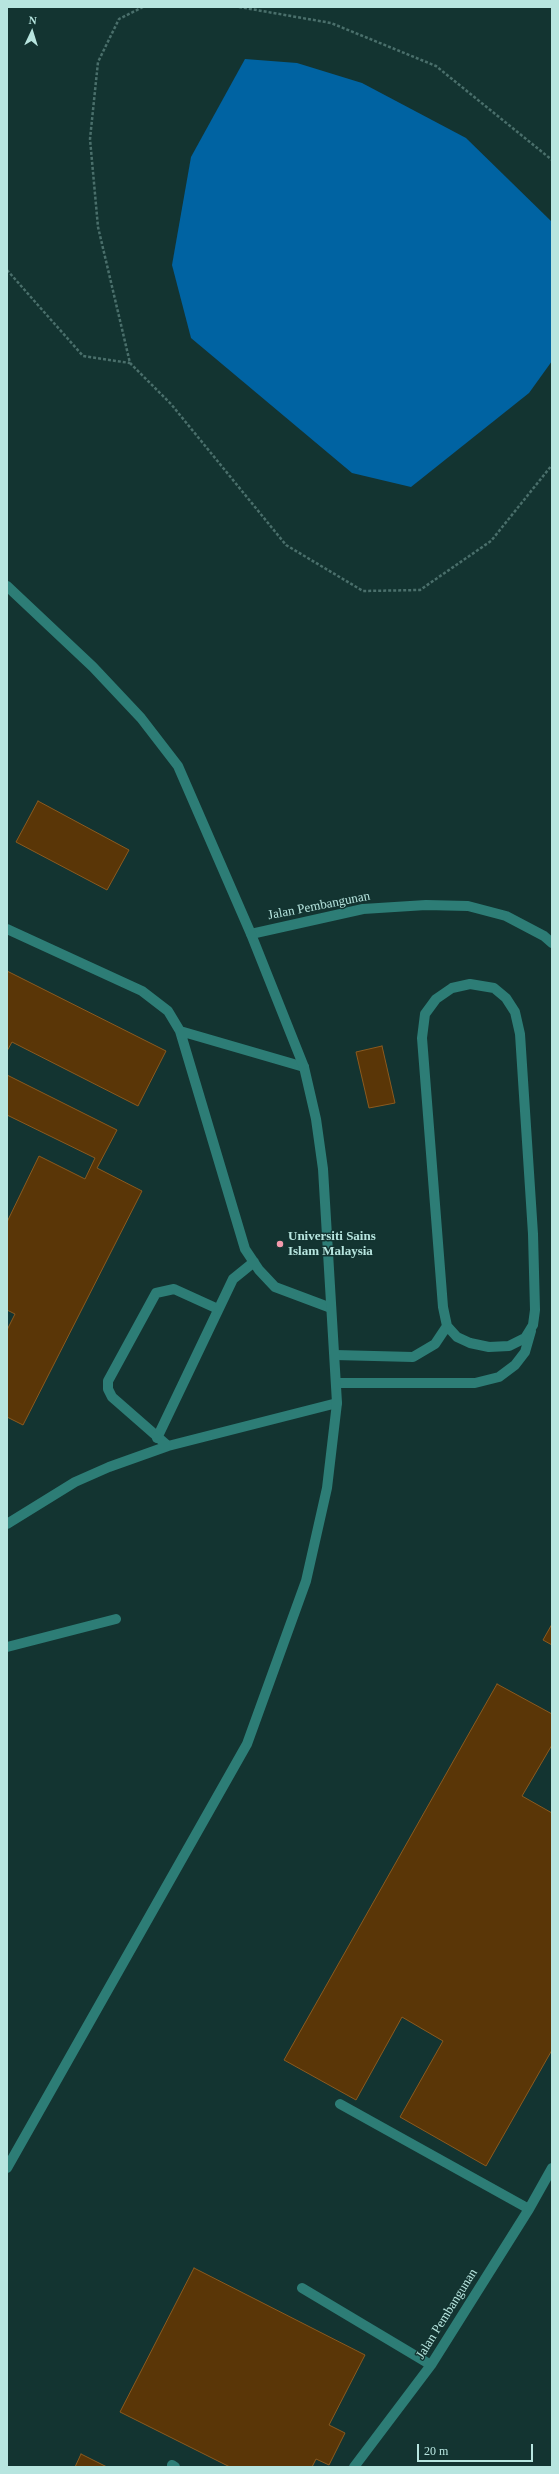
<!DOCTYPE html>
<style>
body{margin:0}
#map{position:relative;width:559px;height:2474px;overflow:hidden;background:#133431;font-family:"Times New Roman",serif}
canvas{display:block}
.frame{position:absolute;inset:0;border:8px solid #b7e5df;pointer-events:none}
.north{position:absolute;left:12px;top:12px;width:40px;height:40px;-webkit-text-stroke:3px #133431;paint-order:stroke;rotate:4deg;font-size:11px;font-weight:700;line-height:16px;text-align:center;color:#b7e5df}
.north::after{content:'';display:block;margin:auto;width:14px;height:18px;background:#b7e5df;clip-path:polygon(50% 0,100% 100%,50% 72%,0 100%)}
.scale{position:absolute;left:417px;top:2444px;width:116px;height:18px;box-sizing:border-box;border:2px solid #b7e5df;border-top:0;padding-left:5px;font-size:12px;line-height:14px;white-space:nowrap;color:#b7e5df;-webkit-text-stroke:3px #133431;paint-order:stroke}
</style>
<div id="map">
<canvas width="559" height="2474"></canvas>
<div class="frame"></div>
<div class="north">N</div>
<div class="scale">20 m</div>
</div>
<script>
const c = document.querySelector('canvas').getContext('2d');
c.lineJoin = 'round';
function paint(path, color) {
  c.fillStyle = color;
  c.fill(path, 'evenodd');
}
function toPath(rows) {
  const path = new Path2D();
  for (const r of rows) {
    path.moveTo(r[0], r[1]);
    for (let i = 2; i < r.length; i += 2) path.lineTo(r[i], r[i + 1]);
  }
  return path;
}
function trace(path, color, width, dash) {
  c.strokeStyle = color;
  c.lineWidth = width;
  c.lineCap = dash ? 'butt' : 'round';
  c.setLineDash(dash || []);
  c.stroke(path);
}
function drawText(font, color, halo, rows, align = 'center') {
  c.font = font + ' "Times New Roman",serif';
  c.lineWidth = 3;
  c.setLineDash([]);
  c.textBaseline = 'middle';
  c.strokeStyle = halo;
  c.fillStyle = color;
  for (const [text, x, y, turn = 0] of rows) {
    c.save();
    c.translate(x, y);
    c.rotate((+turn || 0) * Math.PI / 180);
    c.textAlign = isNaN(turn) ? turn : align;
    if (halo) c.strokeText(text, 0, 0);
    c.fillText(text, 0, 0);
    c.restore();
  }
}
const water = toPath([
 [245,59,297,63,362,83,466,138,552,222,552,361,529,393,411,487,352,473,191,338,172,265,191,157]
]);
const building = toPath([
 [38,801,129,850,107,890,16,842,38,801],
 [7,971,166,1051,138,1106,12,1042,7,1051,7,971],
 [382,1046,395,1103,369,1108,356,1052,382,1046],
 [7,1075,117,1130,97,1168,142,1191,23,1425,7,1417,7,1330,15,1314,7,1310,7,1222,39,1156,85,1179,95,1158,7,1115,7,1075],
 [552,1624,552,1645,543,1640,552,1624],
 [497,1684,552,1714,552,1745,522,1796,552,1813,552,2050,486,2166,400,2117,443,2041,402,2017,356,2100,284,2060,497,1684],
 [194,2268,365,2355,329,2425,345,2433,329,2465,316,2459,312,2467,230,2467,120,2412,194,2268],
 [81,2454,107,2467,75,2467,81,2454]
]);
const path = toPath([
 [143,7,119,19,98,62,90,139,98,227,130,363,171,404,286,545,363,591,420,590,491,541,552,465],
 [239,7,331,23,436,66,552,160],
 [7,270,83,356,130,363]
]);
const service = toPath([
 [7,929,142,991,168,1011,180,1031,245,1249,259,1270,275,1287,331,1308],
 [251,934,363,909,426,905,468,906,506,916,544,936,552,943],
 [470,984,494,988,506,998,515,1012,520,1034,533,1234,535,1310,533,1325,525,1338,509,1346,489,1347,470,1343,457,1337,447,1326,443,1307,422,1038,425,1014,436,999,452,988,470,984],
 [180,1031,304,1067],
 [335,1355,413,1357,435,1344,447,1326],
 [337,1383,475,1383,499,1377,515,1365,525,1352,531,1331],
 [157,1438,233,1279,254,1262],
 [168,1446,112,1397,108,1389,108,1381,156,1293,174,1289,218,1309],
 [7,1524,75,1482,109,1467,168,1446,337,1403],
 [7,1647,116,1619],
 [340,2104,529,2209],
 [302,2288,431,2365],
 [172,2465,175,2467],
 [354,2467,431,2365,529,2209,552,2168]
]);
const minor = toPath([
 [7,586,93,667,141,718,178,766,251,934,304,1067,316,1119,323,1169,337,1403,327,1488,306,1581,247,1744,7,2168]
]);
const markers = [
 [280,1244,4,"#f39aac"]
];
const streetNames = [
 ["Jalan Pembangunan",319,906,-11],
 ["Jalan Pembangunan",447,2314,-58]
];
const poiNames = [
 ["Universiti Sains",288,1237],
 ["Islam Malaysia",288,1252]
];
paint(water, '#0063a2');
paint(building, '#5a3607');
trace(building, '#8b5a1f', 1);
trace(path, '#4a6f6b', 2.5, [3, 2]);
trace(service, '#2d7d76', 10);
trace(minor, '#2d7d76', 10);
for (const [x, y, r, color] of markers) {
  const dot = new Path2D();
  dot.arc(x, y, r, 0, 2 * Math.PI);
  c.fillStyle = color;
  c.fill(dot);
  trace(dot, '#133431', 1.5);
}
drawText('13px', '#b7e5df', '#133431', streetNames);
drawText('bold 13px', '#b7e5df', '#133431', poiNames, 'left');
</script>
